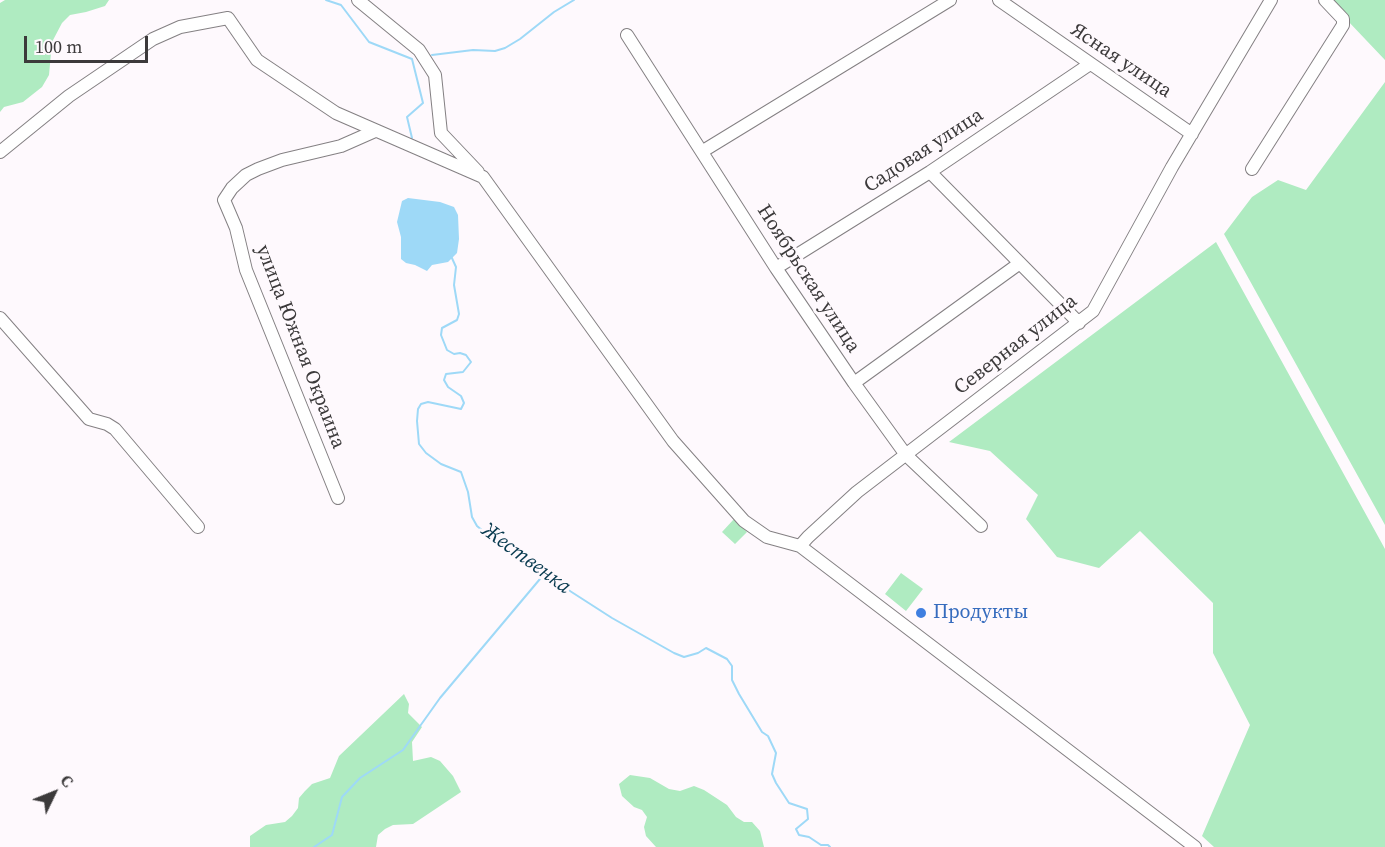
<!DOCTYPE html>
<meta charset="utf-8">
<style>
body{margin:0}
#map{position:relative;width:1385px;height:847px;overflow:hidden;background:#fef9fd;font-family:"Source Serif 4",serif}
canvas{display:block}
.north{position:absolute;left:24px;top:763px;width:60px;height:60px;-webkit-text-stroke:4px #fef9fd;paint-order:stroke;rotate:47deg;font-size:16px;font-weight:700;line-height:24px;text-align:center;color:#3c3a3b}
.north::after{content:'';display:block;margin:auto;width:21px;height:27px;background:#3c3a3b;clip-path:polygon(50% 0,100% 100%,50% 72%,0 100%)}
.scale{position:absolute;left:24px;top:36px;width:124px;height:27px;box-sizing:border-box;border:3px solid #3c3a3b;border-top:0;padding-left:8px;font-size:18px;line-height:21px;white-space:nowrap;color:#3c3a3b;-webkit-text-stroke:4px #fef9fd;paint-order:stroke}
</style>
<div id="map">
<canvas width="1385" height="847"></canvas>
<div class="north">С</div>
<div class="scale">100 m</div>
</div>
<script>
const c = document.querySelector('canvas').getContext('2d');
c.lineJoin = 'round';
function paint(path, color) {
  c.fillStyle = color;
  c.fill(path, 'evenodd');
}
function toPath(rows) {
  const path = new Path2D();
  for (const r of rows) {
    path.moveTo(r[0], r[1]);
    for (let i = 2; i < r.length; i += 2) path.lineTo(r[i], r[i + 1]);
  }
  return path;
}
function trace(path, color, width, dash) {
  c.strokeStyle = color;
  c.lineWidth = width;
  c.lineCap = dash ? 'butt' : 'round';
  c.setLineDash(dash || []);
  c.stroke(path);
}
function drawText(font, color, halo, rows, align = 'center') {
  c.font = font + ' "Source Serif 4",serif';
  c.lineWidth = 6;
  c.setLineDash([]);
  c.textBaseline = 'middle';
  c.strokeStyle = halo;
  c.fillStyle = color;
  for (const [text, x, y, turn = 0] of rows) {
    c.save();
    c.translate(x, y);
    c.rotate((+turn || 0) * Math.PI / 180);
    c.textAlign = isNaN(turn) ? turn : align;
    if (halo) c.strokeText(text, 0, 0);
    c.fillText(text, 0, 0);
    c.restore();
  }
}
const green = toPath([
 [5,0,109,0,105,6,86,12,70,15,62,23,52,42,49,75,42,87,23,102,4,107,0,112,0,3],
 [1328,0,1385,0,1385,60],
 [1385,82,1385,525,1224,234,1252,197,1278,180,1306,190],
 [1216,242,1385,549,1385,847,1214,847,1202,836,1250,725,1213,653,1213,603,1140,531,1099,568,1057,557,1026,519,1038,495,990,451,949,442],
 [734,519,747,532,735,544,722,532],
 [901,573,923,589,906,611,885,594],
 [404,694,409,704,408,713,422,727,412,742,413,761,431,757,440,761,453,776,461,792,413,824,393,825,385,829,378,835,376,847,250,847,250,836,266,825,285,822,292,816,298,808,299,798,305,791,312,784,330,778,339,756],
 [630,775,650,778,669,789,680,791,694,786,704,790,727,805,736,817,744,822,752,822,760,831,764,847,656,847,646,836,644,827,647,817,642,810,634,807,622,796,619,784]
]);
const water = toPath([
 [408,198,440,202,454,207,458,215,459,239,457,253,448,262,432,265,427,271,415,265,406,263,401,259,401,237,397,222,402,201]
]);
const stream = toPath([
 [326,0,341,5,369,42,412,59,423,103,407,117,412,138],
 [432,55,473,50,495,51,505,48,520,39,554,12,574,0],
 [451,256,456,267,454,285,459,314,457,320,442,328,441,335,447,350,454,354,460,353,466,355,471,362,463,372,446,374,444,380,448,387,461,396,464,403,461,409,428,402,421,404,418,409,417,421,419,444,426,453,441,464,461,472,468,492,472,517,477,526,500,545,538,568,558,585,570,591,612,618,674,653,684,657,698,653,706,648,727,659,732,666,732,680,739,694,762,732,768,736,776,753,772,774,776,783,789,803,807,809,808,819,796,829,799,835,809,837,821,845,828,845,830,847],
 [314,847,332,835,342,797,360,778,403,750,440,698,545,573]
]);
const minor = toPath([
 [358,0,419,50,435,75,441,133,478,172],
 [999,0,1192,134],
 [627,35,776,268,854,383,906,455,981,526],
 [703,151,950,0],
 [0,152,69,96,153,39,180,27,228,18,257,60,336,113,483,177,673,441,744,521,767,537,800,546,1195,847],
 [1252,169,1343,25,1343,19,1325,0],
 [930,172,1079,323],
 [776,268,930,172,1090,64],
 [0,318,89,419,107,424,115,429,198,527],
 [854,383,1020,263],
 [338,498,246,270,236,228,224,200,232,188,246,175,258,169,282,160,341,146,375,131],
 [800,546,808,537,857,492,1093,311,1172,167,1271,0]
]);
const markers = [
 [921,613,6,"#3f7fe0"]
];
const streetNames = [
 ["Ясная улица",1121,61,34],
 ["Садовая улица",924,151,-33],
 ["Ноябрьская улица",808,279,57],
 ["Северная улица",1016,345,-38],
 ["улица Южная Окраина",300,347,69]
];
const shopNames = [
 ["Продукты",933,613]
];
const waterNames = [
 ["Жественка",526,559,36]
];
paint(green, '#afebc1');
paint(water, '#9ed9f7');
trace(stream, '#9ed9f7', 2);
trace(minor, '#848083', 14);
trace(minor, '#fff', 12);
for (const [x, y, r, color] of markers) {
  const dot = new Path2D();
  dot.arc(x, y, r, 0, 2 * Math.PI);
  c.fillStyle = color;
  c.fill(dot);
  trace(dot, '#fef9fd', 2);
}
drawText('20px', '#3c3a3b', '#fef9fd', streetNames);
drawText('20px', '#366cbe', '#fef9fd', shopNames, 'left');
drawText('italic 21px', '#07394e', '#fef9fd', waterNames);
</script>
